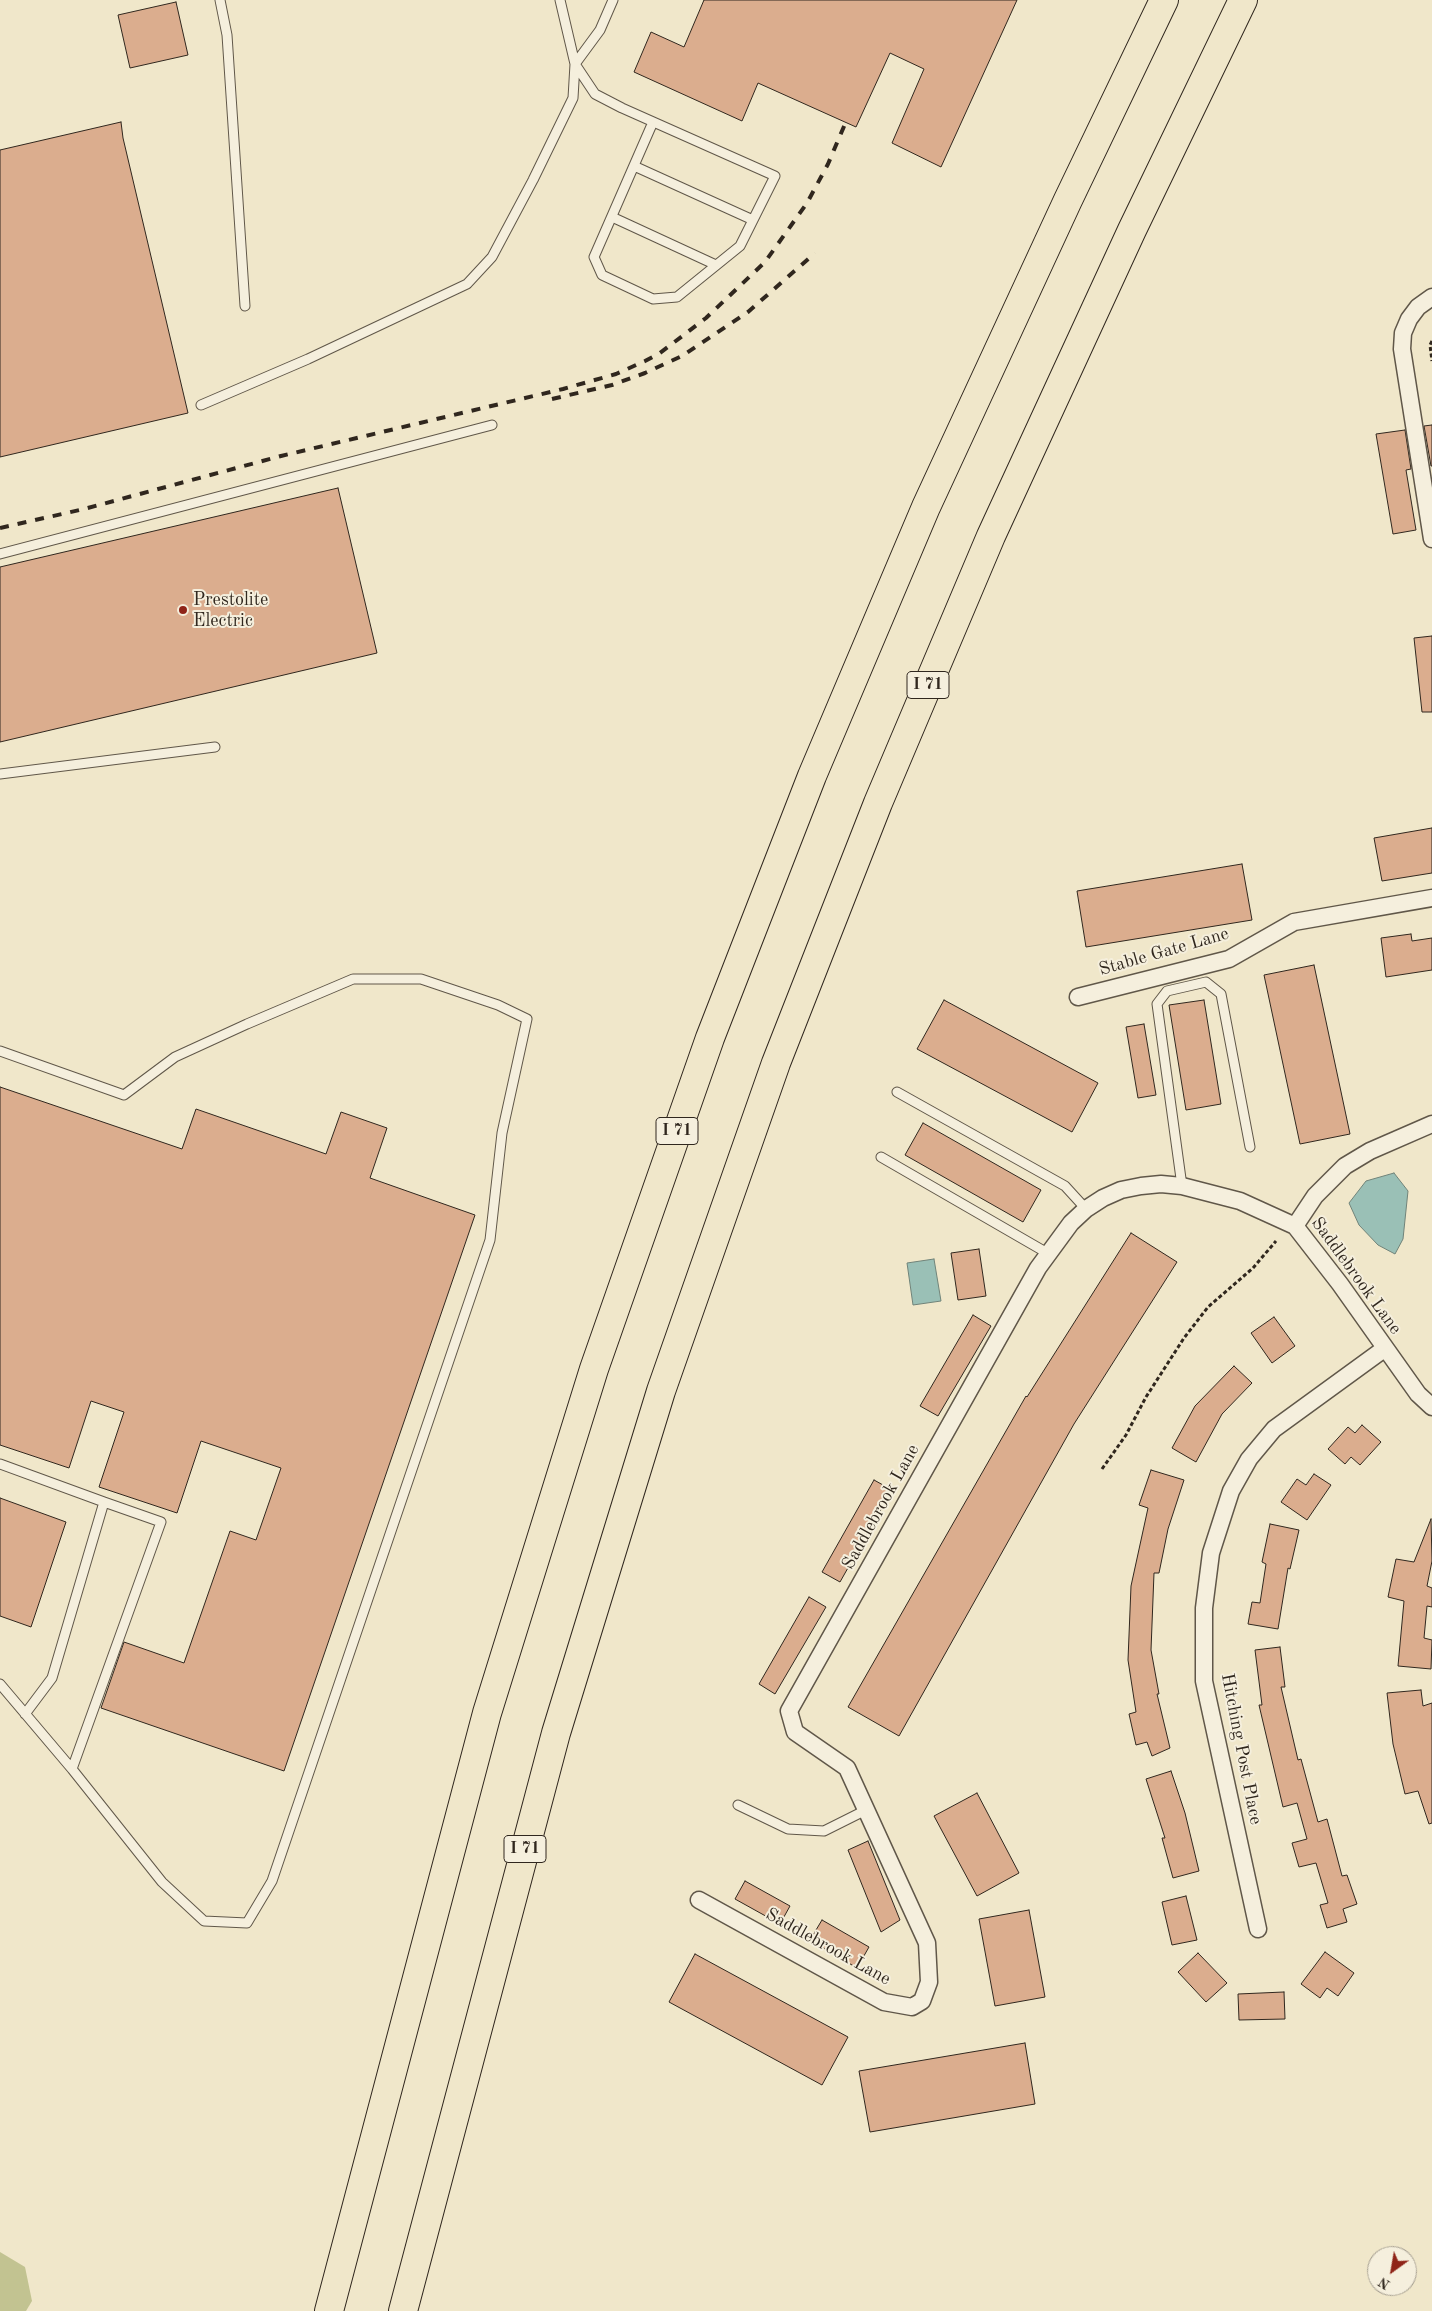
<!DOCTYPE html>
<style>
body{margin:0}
#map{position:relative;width:1432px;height:2311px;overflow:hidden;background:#f0e7ca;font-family:"Old Standard TT",serif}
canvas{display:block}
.north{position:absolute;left:1367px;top:2246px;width:50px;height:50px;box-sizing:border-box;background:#f5efdd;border:1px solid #a69f91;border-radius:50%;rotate:212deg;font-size:14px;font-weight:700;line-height:20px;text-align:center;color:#30271e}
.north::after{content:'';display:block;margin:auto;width:18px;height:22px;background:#8f2418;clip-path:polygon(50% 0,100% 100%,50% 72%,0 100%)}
</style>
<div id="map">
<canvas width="1432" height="2311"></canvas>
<div class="north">N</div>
</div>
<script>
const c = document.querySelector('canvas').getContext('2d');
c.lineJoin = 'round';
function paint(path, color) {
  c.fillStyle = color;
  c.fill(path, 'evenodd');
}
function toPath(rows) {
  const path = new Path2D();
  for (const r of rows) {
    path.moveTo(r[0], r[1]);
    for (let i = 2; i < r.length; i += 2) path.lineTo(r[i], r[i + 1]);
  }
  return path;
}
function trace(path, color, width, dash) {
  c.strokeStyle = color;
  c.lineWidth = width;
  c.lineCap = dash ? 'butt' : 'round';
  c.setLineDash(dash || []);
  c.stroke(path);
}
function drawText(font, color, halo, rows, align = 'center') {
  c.font = font + ' "Old Standard TT",serif';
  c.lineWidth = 4;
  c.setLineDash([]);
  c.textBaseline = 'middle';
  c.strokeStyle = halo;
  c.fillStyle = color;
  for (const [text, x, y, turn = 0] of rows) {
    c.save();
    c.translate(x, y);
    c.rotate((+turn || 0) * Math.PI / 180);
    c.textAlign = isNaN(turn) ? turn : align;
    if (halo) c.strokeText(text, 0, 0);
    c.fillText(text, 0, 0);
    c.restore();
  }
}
const green = toPath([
 [0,2252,25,2267,32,2301,26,2311,0,2311]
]);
const water = toPath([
 [1394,1173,1408,1191,1403,1239,1395,1254,1378,1245,1359,1225,1349,1203,1366,1181,1394,1173],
 [934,1259,941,1301,913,1305,907,1263,934,1259]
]);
const building = toPath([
 [704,0,1017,0,941,167,892,143,924,69,890,53,856,127,758,83,742,121,634,72,651,32,684,47,704,0],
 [176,2,188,55,130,68,118,15,176,2],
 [121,122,123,138,188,413,0,457,0,150,121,122],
 [1432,425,1432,466,1431,466,1424,426,1432,425],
 [1405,430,1411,469,1406,470,1416,530,1393,534,1376,434,1405,430],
 [338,488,377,653,0,742,0,567,338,488],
 [1432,636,1432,712,1422,712,1414,638,1432,636],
 [1432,828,1432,873,1382,881,1374,838,1432,828],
 [1242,864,1252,920,1086,947,1077,891,1242,864],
 [1411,934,1412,941,1432,938,1432,970,1386,977,1381,938,1411,934],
 [1314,965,1350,1134,1300,1144,1264,975,1314,965],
 [944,1000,1098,1083,1072,1132,917,1049,944,1000],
 [1204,1000,1221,1104,1186,1110,1169,1005,1204,1000],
 [1144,1024,1156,1095,1138,1098,1126,1027,1144,1024],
 [0,1087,182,1149,196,1109,326,1154,341,1112,387,1128,370,1178,475,1215,284,1771,101,1708,124,1642,184,1663,230,1531,256,1540,281,1468,201,1441,177,1513,99,1487,124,1412,91,1401,69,1468,0,1445,0,1087],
 [923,1123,1041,1190,1023,1222,905,1155,923,1123],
 [1131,1233,1177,1262,1074,1424,899,1736,848,1707,1026,1396,1027,1397,1131,1233],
 [979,1249,986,1296,958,1300,951,1253,979,1249],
 [973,1315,991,1326,938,1416,920,1406,973,1315],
 [1274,1317,1295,1346,1272,1363,1251,1333,1274,1317],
 [1234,1366,1252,1383,1222,1414,1196,1462,1172,1448,1195,1406,1234,1366],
 [1362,1425,1381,1442,1360,1465,1351,1457,1345,1464,1328,1449,1348,1427,1355,1433,1362,1425],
 [1151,1470,1184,1480,1168,1529,1159,1573,1154,1573,1151,1650,1159,1694,1157,1694,1170,1748,1152,1756,1147,1742,1136,1745,1129,1714,1136,1712,1128,1660,1131,1586,1148,1508,1139,1505,1151,1470],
 [1314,1474,1331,1485,1307,1520,1281,1502,1297,1479,1306,1485,1314,1474],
 [874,1480,892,1490,840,1582,822,1572,874,1480],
 [0,1498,66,1522,31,1627,0,1616,0,1498],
 [1431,1519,1432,1561,1427,1586,1432,1588,1432,1607,1427,1606,1424,1638,1432,1640,1431,1669,1398,1666,1404,1601,1388,1597,1396,1559,1414,1562,1431,1519],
 [1270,1524,1299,1530,1290,1569,1288,1568,1278,1629,1248,1624,1252,1602,1260,1603,1266,1564,1262,1562,1270,1524],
 [809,1597,826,1607,775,1694,759,1684,809,1597],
 [1280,1647,1285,1687,1281,1687,1298,1760,1301,1759,1318,1822,1327,1819,1342,1876,1347,1875,1357,1904,1343,1909,1347,1922,1327,1928,1320,1905,1328,1903,1316,1863,1299,1867,1292,1843,1307,1839,1297,1803,1283,1807,1259,1705,1262,1705,1255,1650,1280,1647],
 [1421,1690,1423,1706,1432,1703,1432,1823,1429,1824,1418,1791,1405,1794,1393,1744,1387,1693,1421,1690],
 [1171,1771,1185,1813,1199,1871,1173,1878,1162,1838,1165,1838,1146,1779,1171,1771],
 [977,1793,1019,1873,977,1896,934,1816,977,1793],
 [868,1841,900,1920,881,1932,848,1850,868,1841],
 [745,1881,790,1906,780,1924,735,1899,745,1881],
 [1186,1896,1197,1940,1172,1945,1162,1902,1186,1896],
 [1029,1910,1045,1997,995,2006,979,1919,1029,1910],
 [822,1920,869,1947,857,1968,810,1940,822,1920],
 [1325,1952,1354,1973,1338,1996,1327,1988,1320,1998,1301,1984,1325,1952],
 [1198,1953,1227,1983,1206,2002,1178,1972,1198,1953],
 [695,1954,848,2037,822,2085,669,2002,695,1954],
 [1284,1992,1285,2019,1239,2020,1238,1994,1284,1992],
 [1025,2043,1035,2104,870,2132,859,2071,1025,2043]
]);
const path = toPath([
 [1432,341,1430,345,1432,361],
 [1102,1469,1126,1435,1146,1397,1184,1338,1208,1307,1253,1268,1276,1241]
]);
const service = toPath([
 [220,0,227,35,245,306],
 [560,0,575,64,595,94,622,108,775,176,740,246,677,297,653,299,602,275,594,257,653,122],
 [634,166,753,220],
 [612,217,716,265],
 [201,405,308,359,467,284,492,257,533,180,573,98,575,64,600,30,613,0],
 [0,554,492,425],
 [0,774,215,747],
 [0,1051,124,1095,175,1057,247,1024,353,979,421,979,498,1005,527,1019,502,1133,490,1240,272,1881,247,1923,204,1921,162,1882,72,1769,0,1684],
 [897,1092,1065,1186,1086,1209],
 [881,1157,1049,1254],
 [1182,1186,1157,1004,1167,991,1206,982,1221,994,1250,1147],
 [0,1464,104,1502,52,1678,25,1714],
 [72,1769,161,1522,104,1502],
 [738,1805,788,1829,824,1831,866,1810]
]);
const minor = toPath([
 [1432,297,1418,307,1409,319,1403,333,1402,349,1432,539],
 [1078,997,1229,959,1294,922,1432,898],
 [1295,1226,1315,1196,1345,1166,1370,1151,1432,1124],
 [699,1900,884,2002,912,2007,922,2001,929,1982,927,1943,847,1768,795,1732,789,1711,1038,1268,1071,1223,1086,1209,1103,1198,1121,1190,1141,1186,1161,1184,1182,1186,1240,1201,1295,1226,1340,1284,1418,1394,1432,1407],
 [1258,1929,1204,1681,1204,1608,1211,1553,1231,1491,1249,1459,1274,1429,1384,1349]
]);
const motorway = toPath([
 [329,2311,487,1713,594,1369,710,1038,812,776,926,507,1068,200,1164,0],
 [403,2311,556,1733,661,1391,776,1063,878,803,991,536,1132,230,1243,0]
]);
const rail = toPath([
 [552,399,612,385,645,373,682,356,748,312,815,253],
 [0,528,84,509,281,456,563,389,616,374,645,361,660,353,706,318,765,262,807,203,828,164,845,124]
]);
const markers = [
 [183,610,5,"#8f2418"]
];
const shields = [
 [928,685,42],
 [677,1131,42],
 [525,1849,42]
];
const shieldNames = [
 ["I 71",928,685],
 ["I 71",677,1131],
 ["I 71",525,1849]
];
const poiNames = [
 ["Prestolite",193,600],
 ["Electric",193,621]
];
const streetNames = [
 ["Stable Gate Lane",1164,952,-16],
 ["Saddlebrook Lane",1356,1276,54],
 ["Saddlebrook Lane",881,1507,-61],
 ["Hitching Post Place",1241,1749,79],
 ["Saddlebrook Lane",828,1947,29]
];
paint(green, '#c2c391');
paint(water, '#9ac0b6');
trace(water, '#708379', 1);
paint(building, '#dbad8e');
trace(building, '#30271e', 1);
trace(service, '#605749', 11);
trace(minor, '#605749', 19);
trace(motorway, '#30271e', 30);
trace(path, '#30271e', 3, [4, 2.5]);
trace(service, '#f5efdd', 9);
trace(minor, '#f5efdd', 16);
trace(motorway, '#f0e7ca', 28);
trace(rail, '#30271e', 4, [9, 9]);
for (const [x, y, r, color] of markers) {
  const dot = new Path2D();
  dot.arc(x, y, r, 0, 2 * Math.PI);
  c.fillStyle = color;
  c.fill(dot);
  trace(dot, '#f5efdd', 2);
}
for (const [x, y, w] of shields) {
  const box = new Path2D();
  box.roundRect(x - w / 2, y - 13.5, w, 27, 4);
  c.fillStyle = '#f5efdd';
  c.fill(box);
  trace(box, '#30271e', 1);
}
drawText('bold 16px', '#30271e', null, shieldNames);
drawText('18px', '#30271e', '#f5efdd', poiNames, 'left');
drawText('18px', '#30271e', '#f5efdd', streetNames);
</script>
